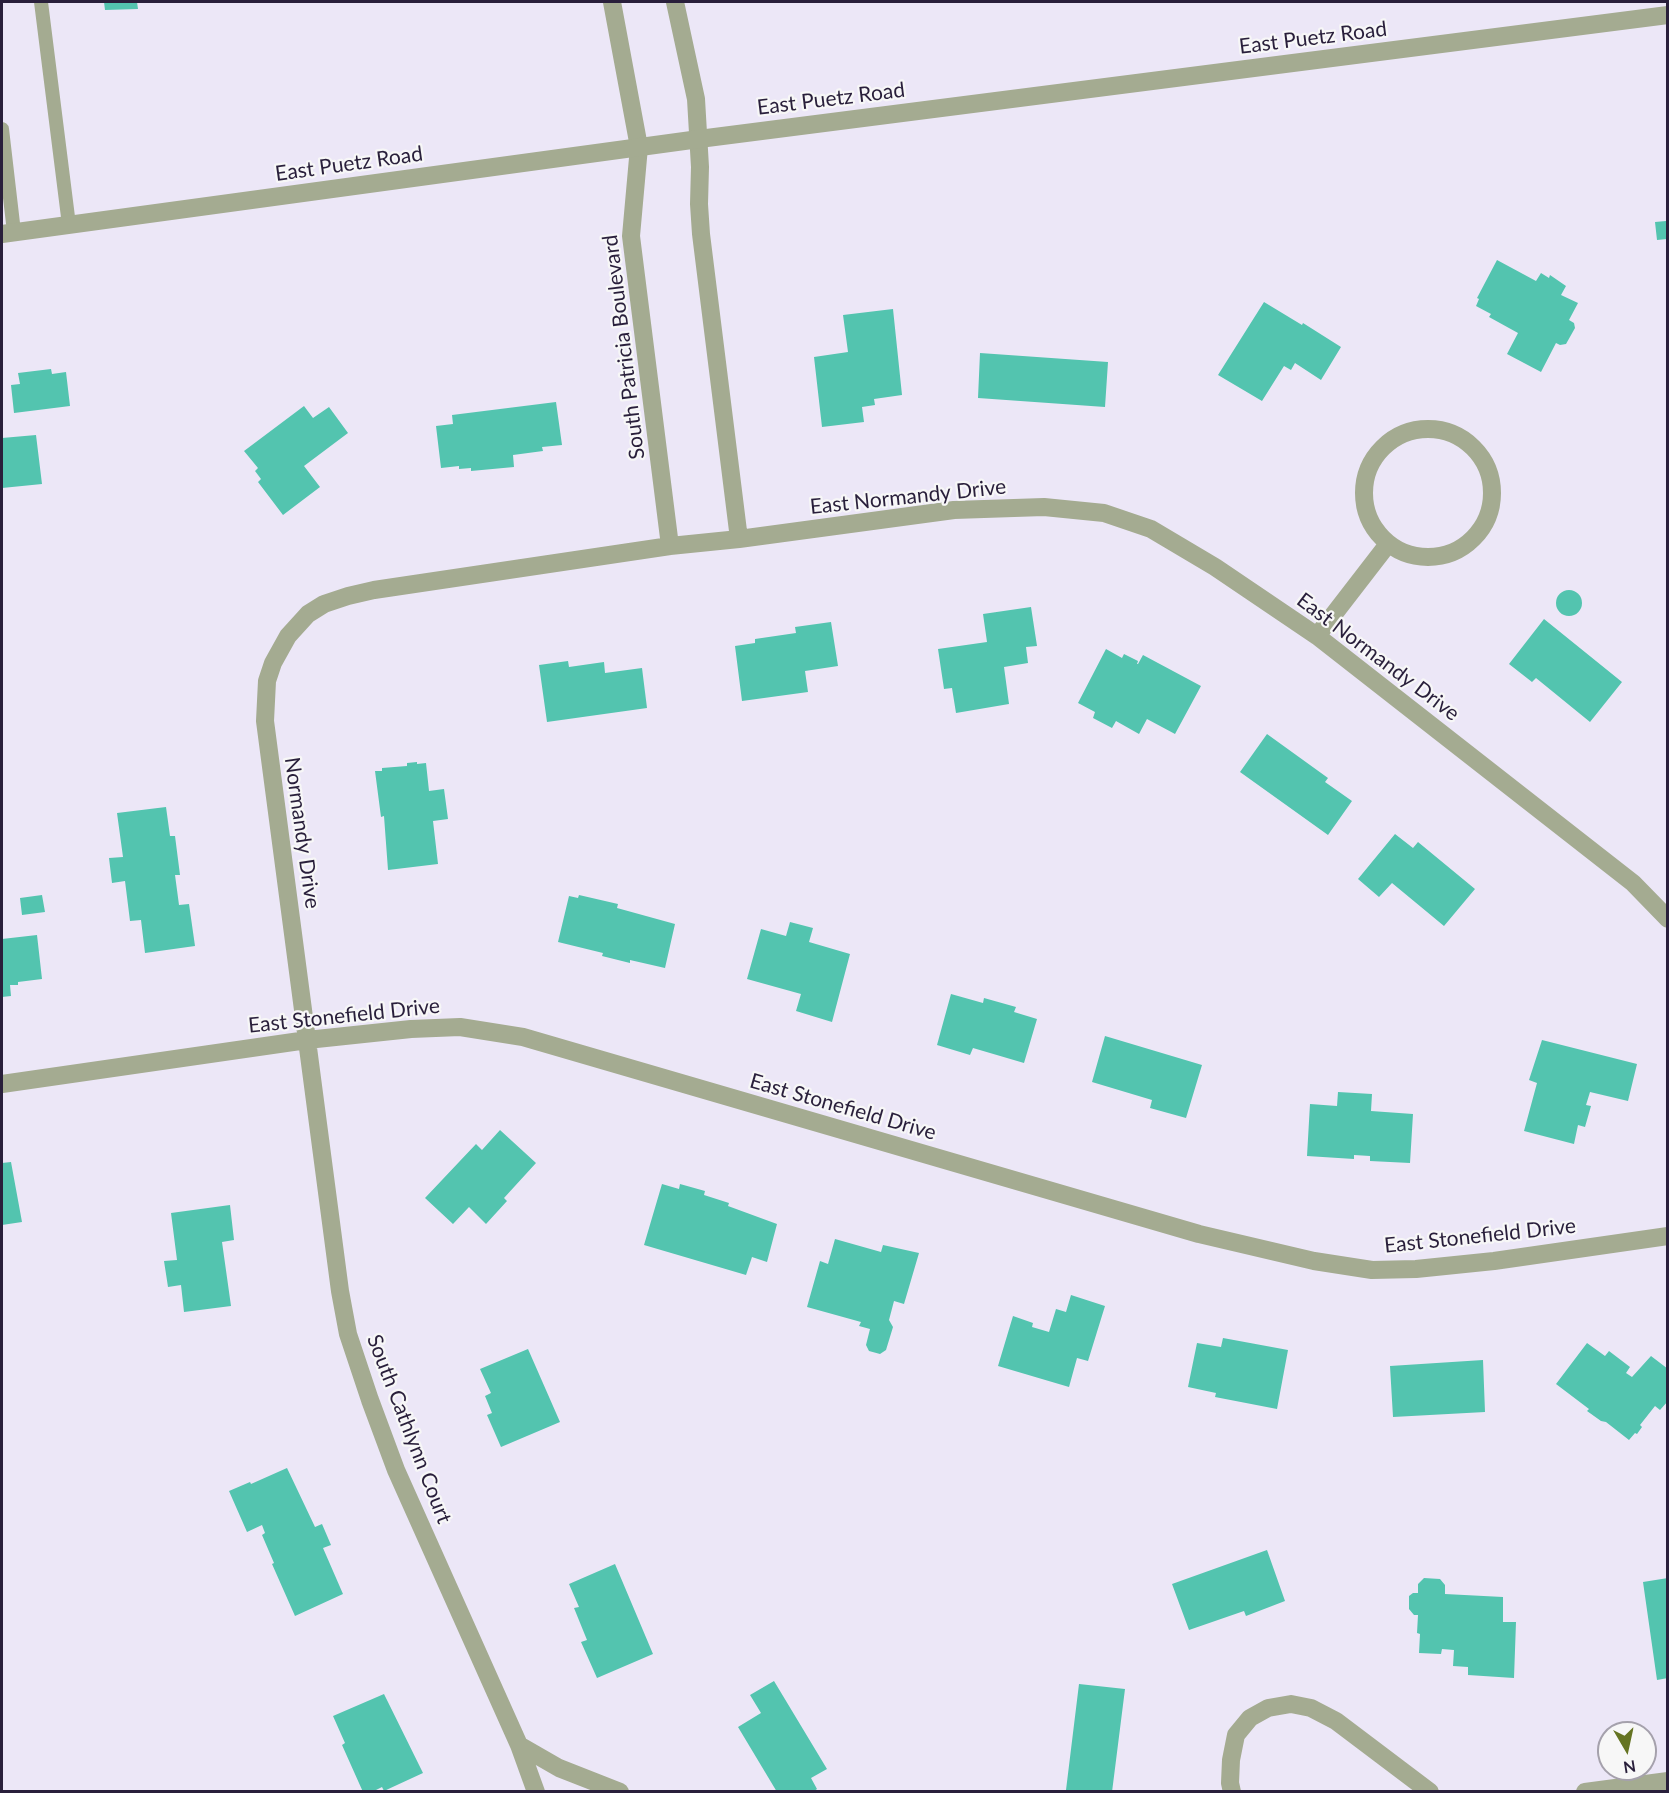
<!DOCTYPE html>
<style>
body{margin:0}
#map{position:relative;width:1669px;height:1793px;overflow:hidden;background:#ece7f7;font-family:Lato,sans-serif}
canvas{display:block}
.frame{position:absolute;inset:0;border:3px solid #291f3b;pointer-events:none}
.north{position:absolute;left:1597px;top:1721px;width:60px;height:60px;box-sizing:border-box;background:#f7f7f7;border:2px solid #a5a1ac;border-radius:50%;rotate:171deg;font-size:16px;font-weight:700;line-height:24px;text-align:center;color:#291f3b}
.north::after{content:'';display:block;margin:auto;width:21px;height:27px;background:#657422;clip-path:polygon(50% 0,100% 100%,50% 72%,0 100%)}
</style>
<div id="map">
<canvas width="1669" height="1793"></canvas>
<div class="frame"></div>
<div class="north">N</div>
</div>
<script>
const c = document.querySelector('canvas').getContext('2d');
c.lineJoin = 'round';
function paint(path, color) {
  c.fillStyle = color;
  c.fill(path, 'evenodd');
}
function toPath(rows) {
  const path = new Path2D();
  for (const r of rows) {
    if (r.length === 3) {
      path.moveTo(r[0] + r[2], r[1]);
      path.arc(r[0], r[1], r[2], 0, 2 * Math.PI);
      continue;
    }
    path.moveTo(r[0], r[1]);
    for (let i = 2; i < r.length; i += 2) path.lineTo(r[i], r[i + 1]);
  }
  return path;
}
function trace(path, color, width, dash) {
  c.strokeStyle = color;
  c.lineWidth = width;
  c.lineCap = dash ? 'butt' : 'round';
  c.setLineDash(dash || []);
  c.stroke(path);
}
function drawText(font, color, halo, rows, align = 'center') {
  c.font = font + ' Lato,sans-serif';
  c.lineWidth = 4.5;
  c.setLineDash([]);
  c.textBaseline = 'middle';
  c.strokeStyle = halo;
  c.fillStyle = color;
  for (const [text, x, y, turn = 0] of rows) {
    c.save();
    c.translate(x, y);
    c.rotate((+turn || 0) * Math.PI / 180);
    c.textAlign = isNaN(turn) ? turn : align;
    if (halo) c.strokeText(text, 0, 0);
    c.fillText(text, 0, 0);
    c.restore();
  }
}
const building = toPath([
 [104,2,137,2,138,9,105,10],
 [1666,221,1667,239,1657,240,1655,222],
 [1497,260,1536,281,1541,273,1549,278,1550,275,1566,286,1561,295,1578,303,1569,320,1574,323,1575,328,1566,344,1560,345,1556,343,1541,372,1507,354,1518,333,1489,317,1491,314,1476,306,1479,299,1477,298],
 [1264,302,1302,325,1303,323,1341,347,1321,380,1295,363,1291,370,1284,366,1262,401,1218,375],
 [893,309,902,395,874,399,875,405,862,407,864,422,822,427,814,357,848,352,843,315],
 [980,353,1108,362,1105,407,978,398],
 [51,369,52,374,66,372,70,406,14,413,11,385,20,384,18,373],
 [556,402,562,445,542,447,543,451,513,455,514,467,471,471,471,468,459,469,459,466,441,468,436,426,453,424,452,415],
 [304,406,313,418,329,407,348,433,304,466,320,487,283,515,258,482,261,479,255,471,258,468,244,451],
 [36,435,42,484,2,488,2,438],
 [1569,603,13],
 [1031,607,1037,646,1026,647,1028,663,1004,667,1009,704,956,713,952,688,944,689,938,649,987,642,983,614],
 [1544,619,1622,682,1590,722,1536,678,1532,682,1509,664],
 [831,622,838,666,805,671,808,692,742,701,735,646,755,643,755,639,796,633,795,627],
 [1106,649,1122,658,1124,654,1138,661,1137,664,1138,664,1143,655,1201,686,1175,734,1147,719,1139,734,1116,721,1112,728,1093,718,1095,712,1078,703],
 [568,661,569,667,604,662,605,673,642,668,647,708,547,722,539,665],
 [1267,734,1328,778,1325,782,1352,801,1328,835,1240,772],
 [417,762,417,764,426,763,429,791,444,789,448,819,433,821,438,864,388,870,384,816,381,817,375,771,382,771,382,768,407,766,407,763],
 [166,807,170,836,175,836,180,875,175,875,179,905,189,904,195,946,145,953,141,920,130,921,125,881,112,883,109,858,123,857,117,813],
 [1395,834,1413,848,1418,842,1475,889,1444,926,1392,883,1379,897,1358,879],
 [42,895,45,912,22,915,20,898],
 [579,895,618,904,617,908,675,924,665,968,630,960,630,963,602,956,603,953,558,942,569,896,578,898],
 [790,922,813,928,809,942,850,954,832,1022,796,1011,801,994,747,979,761,929,786,936],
 [37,935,42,979,18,982,18,985,10,985,11,996,2,997,2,939],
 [951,994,983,1003,984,998,1016,1007,1014,1012,1037,1019,1024,1063,973,1048,970,1055,937,1045],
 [1105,1036,1202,1065,1186,1118,1150,1108,1152,1100,1092,1082],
 [1542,1040,1637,1064,1628,1101,1590,1092,1586,1105,1591,1106,1585,1127,1578,1125,1574,1144,1524,1131,1537,1083,1529,1080],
 [1338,1092,1372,1094,1371,1111,1413,1114,1410,1163,1370,1161,1370,1156,1354,1155,1354,1159,1307,1156,1310,1104,1337,1106],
 [500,1130,536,1163,504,1198,507,1201,486,1224,469,1207,453,1224,425,1198,476,1144,482,1150],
 [11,1162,22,1222,2,1225,2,1163],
 [662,1184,679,1189,680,1184,705,1191,704,1195,729,1203,728,1206,777,1224,767,1262,752,1257,746,1275,644,1245],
 [230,1205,234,1240,222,1242,231,1306,184,1312,181,1285,168,1287,164,1261,177,1260,171,1213],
 [835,1239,881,1252,883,1245,919,1253,904,1304,894,1301,889,1320,893,1327,886,1350,880,1354,869,1351,866,1345,870,1329,859,1326,861,1322,807,1307,820,1261,828,1264],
 [1071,1295,1105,1306,1088,1361,1077,1358,1069,1387,998,1366,1013,1316,1033,1323,1032,1327,1049,1332,1056,1309,1066,1312],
 [1223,1338,1288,1350,1277,1409,1215,1397,1216,1393,1188,1387,1197,1343,1221,1347],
 [1587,1343,1605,1356,1609,1351,1630,1367,1626,1373,1632,1377,1651,1356,1668,1369,1668,1401,1660,1410,1655,1406,1640,1425,1642,1427,1637,1434,1635,1433,1629,1440,1606,1422,1601,1421,1587,1411,1589,1409,1556,1384],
 [528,1349,560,1422,501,1447,487,1415,492,1413,485,1396,491,1393,480,1369],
 [1483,1360,1485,1412,1393,1417,1390,1366],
 [287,1468,315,1527,322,1524,331,1545,323,1548,343,1594,295,1616,272,1564,274,1563,262,1535,265,1533,262,1525,247,1532,229,1491,250,1482,251,1484],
 [1267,1550,1285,1601,1246,1616,1244,1611,1189,1630,1172,1584],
 [615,1564,653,1654,597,1678,581,1642,587,1640,574,1608,579,1607,569,1584],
 [1424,1578,1440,1579,1445,1585,1445,1594,1503,1597,1503,1622,1516,1622,1514,1678,1468,1675,1468,1667,1453,1666,1454,1650,1442,1649,1441,1654,1419,1653,1420,1634,1417,1633,1418,1615,1414,1615,1409,1609,1409,1596,1413,1593,1418,1593,1418,1584],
 [1668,1578,1668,1678,1657,1680,1643,1582],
 [774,1681,827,1769,811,1778,817,1789,813,1792,777,1792,738,1727,761,1713,750,1695],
 [1079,1684,1125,1689,1112,1792,1066,1790],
 [384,1694,423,1773,384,1791,382,1787,372,1792,363,1792,342,1745,345,1743,333,1716]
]);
const service = toPath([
 [41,2,69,225],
 [2,129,14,232]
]);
const minor = toPath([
 [612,2,639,147,631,236,670,546],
 [675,2,696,99,700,167,699,204,701,234,739,539],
 [1428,493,64],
 [1317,636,1388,544],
 [2,1084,307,1040,411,1029,460,1027,523,1037,1199,1234,1314,1261,1372,1270,1416,1269,1494,1261,1668,1236],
 [519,1745,559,1768,620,1792],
 [536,1792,519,1745,396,1470,370,1400,348,1334,340,1291,265,721,267,681,273,663,288,636,308,614,324,604,348,596,374,590,670,546,739,539,954,510,1044,507,1104,513,1151,529,1215,567,1317,636,1633,883,1668,919],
 [1232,1792,1230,1783,1231,1760,1236,1735,1250,1718,1268,1708,1291,1704,1311,1708,1336,1721,1430,1792],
 [1585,1792,1668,1781]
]);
const tertiary = toPath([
 [2,234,699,139,1668,15]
]);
const streetNames = [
 ["East Puetz Road",1313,38,-7],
 ["East Puetz Road",831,99,-7],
 ["East Puetz Road",349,164,-8],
 ["South Patricia Boulevard",624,347,-97],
 ["East Normandy Drive",908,497,-6],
 ["East Normandy Drive",1378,657,37],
 ["Normandy Drive",302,833,82],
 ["East Stonefield Drive",344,1016,-6],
 ["East Stonefield Drive",843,1107,16],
 ["East Stonefield Drive",1480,1236,-6],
 ["South Cathlynn Court",409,1429,69]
];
paint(building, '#53c4af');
trace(service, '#a4ab91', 14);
trace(minor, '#a4ab91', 18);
trace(tertiary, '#a4ab91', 18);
drawText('21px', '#291f3b', '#f7f7f7', streetNames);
</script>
